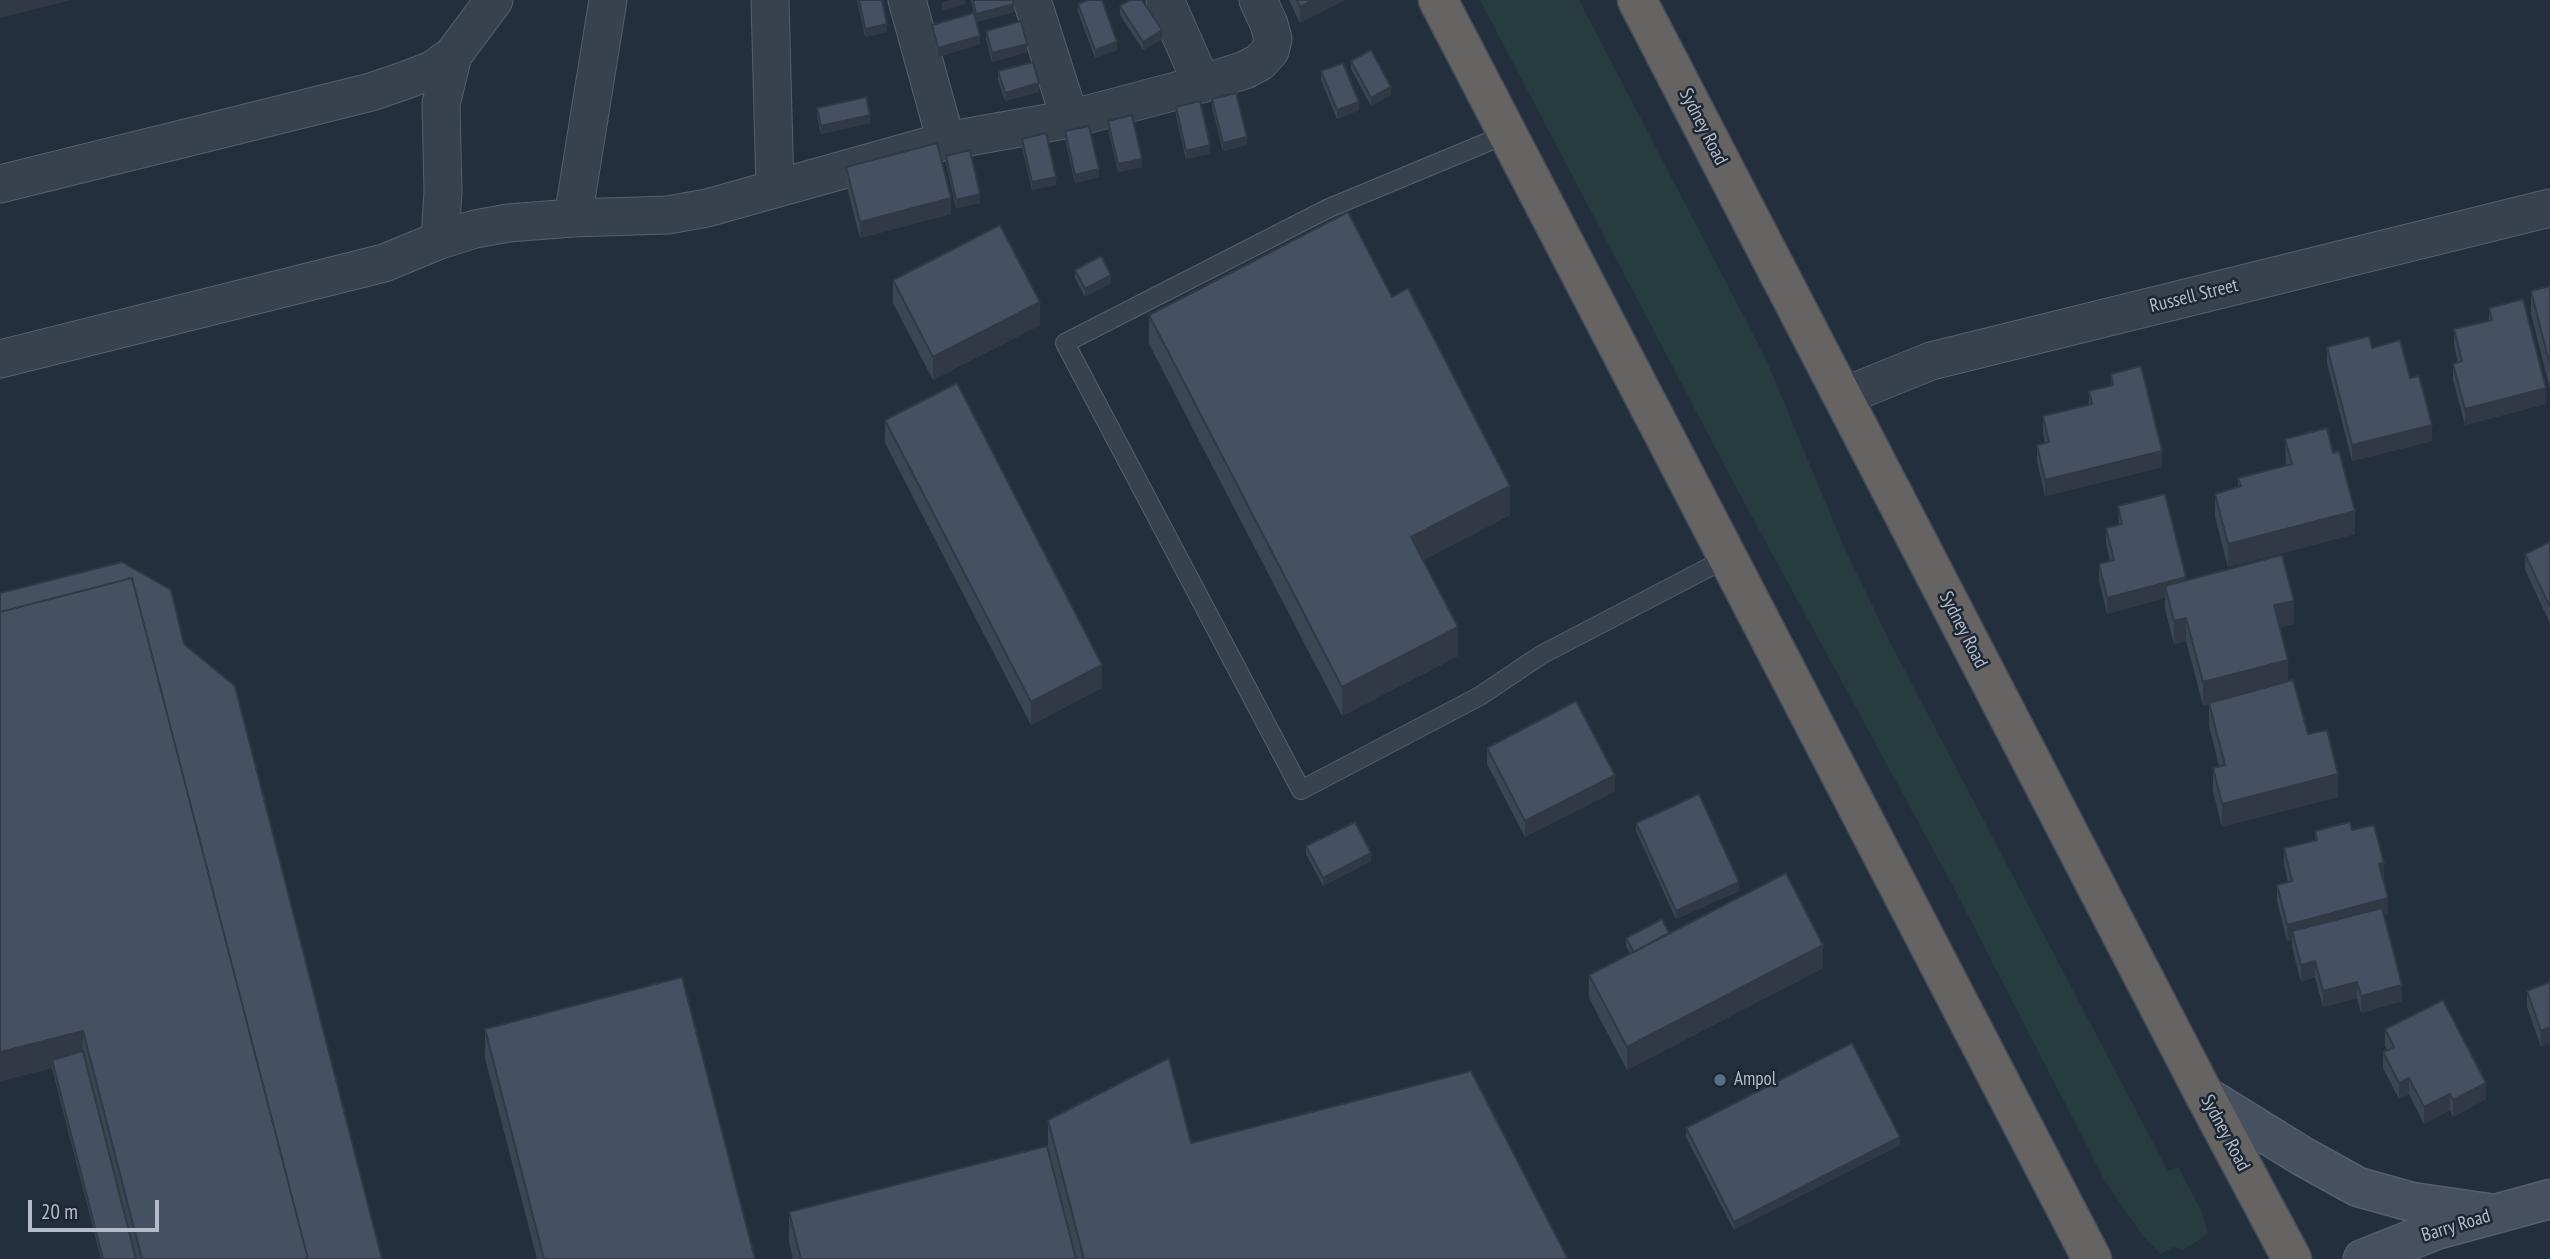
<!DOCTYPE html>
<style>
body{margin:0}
#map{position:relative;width:2550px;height:1259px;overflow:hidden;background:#242f3e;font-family:"PT Sans Narrow",sans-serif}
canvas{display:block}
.scale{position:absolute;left:28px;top:1200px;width:131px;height:32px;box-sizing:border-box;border:4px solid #b4bcc9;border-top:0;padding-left:9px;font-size:21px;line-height:24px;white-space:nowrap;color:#b4bcc9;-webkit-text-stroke:5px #1d2633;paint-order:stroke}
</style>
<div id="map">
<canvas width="2550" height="1259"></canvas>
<div class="scale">20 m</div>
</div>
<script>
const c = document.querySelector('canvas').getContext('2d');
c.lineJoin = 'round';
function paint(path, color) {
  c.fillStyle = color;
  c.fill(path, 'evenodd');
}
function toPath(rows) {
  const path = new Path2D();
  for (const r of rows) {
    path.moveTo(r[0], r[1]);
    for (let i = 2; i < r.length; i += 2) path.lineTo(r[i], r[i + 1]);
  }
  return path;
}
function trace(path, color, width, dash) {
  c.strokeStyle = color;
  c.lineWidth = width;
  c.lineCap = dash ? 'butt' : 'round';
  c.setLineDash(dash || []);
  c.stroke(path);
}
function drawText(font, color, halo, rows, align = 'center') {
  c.font = font + ' "PT Sans Narrow",sans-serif';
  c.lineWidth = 5;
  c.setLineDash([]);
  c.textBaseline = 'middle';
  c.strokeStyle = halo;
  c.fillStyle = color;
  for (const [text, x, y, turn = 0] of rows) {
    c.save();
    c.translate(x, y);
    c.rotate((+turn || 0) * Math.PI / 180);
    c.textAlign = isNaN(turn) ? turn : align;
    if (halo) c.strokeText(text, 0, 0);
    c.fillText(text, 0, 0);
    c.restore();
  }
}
const green = toPath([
 [1480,0,1579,0,1766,359,1844,547,1891,644,2168,1171,2178,1167,2202,1212,2208,1234,2183,1250,2173,1247,2161,1254,2142,1235,2105,1181,1954,888,1737,489]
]);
const service = toPath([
 [1507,134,1329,208,1065,343,1301,790,1480,696,1541,655,1727,558]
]);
const minor = toPath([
 [770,0,775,189],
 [907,0,946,141],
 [1032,0,1070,119],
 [1165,0,1202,84],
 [0,184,371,92,406,80,432,70,453,55,494,0],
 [573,218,608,0],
 [440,240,443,191,441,104,453,55],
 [0,359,384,263,440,240,475,229,508,223,573,218,668,215,707,208,946,141,1070,119,1191,87,1245,70,1260,62,1270,51,1273,39,1269,24,1258,0],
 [1842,397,1931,361,2550,208]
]);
const secondary = toPath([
 [2205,1096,2302,1156,2358,1187,2412,1202,2495,1214],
 [2363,1259,2436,1230,2550,1199]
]);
const trunk = toPath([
 [1438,0,2092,1259],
 [1637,0,2205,1096,2292,1259]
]);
const wall = toPath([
 [857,0,882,0,887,32,865,37],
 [971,0,1013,0,1014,12,977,22,980,44,938,57,932,33,932,25,974,13],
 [1289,0,1345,0,1300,23],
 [1078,4,1117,50,1095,58,1078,12],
 [1120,6,1162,39,1143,50,1120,15],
 [986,31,1027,52,992,62,986,39],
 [1351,61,1391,95,1371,106,1351,69],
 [998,71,1039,92,1005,101,998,80],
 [1321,71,1359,110,1337,119,1321,80],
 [1212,99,1247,145,1223,151,1212,107],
 [1176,107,1210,154,1186,159,1176,116],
 [817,108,870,123,821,134,817,116],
 [1108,121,1142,167,1118,172,1108,129],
 [1065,131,1099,177,1075,183,1065,139],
 [1022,139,1056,185,1032,190,1022,147],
 [946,156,980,203,956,208,946,164],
 [846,167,951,214,860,238,846,183],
 [1075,270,1111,283,1085,297,1075,278],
 [893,280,1040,325,933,380,893,303],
 [2550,286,2550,389,2531,314,2531,291],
 [1392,297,1510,515,1423,560,1458,656,1342,716,1149,344,1149,315],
 [2489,308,2546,404,2465,425,2453,380,2453,364,2458,363,2454,345,2454,329,2489,320],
 [2327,347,2372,348,2410,378,2432,441,2352,461,2327,363],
 [2111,374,2162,467,2045,496,2037,461,2037,445,2045,443,2043,432,2043,416,2089,405,2089,391,2111,386],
 [885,420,1102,688,1031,725,885,443],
 [2285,439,2355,534,2228,567,2215,517,2215,494,2238,487,2238,478,2286,466],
 [2118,506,2186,580,2294,624,2280,627,2288,682,2308,734,2338,797,2222,827,2213,791,2213,768,2219,766,2209,726,2209,704,2203,705,2186,641,2174,644,2165,609,2165,598,2107,614,2099,580,2099,564,2110,561,2106,544,2106,528,2119,525],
 [2550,542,2550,623,2525,570,2525,554],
 [184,644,382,1259,101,1259,52,1068,0,1081],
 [1487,748,1615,791,1525,837,1487,764],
 [1636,823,1739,891,1676,919,1636,831],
 [2352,830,2384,879,2383,879,2388,914,2384,915,2402,1001,2361,1013,2357,998,2323,1007,2315,977,2301,982,2292,947,2292,940,2287,941,2277,901,2277,885,2288,882,2284,865,2284,848,2315,840,2315,831],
 [1306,846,1371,861,1323,886,1306,854],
 [1669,933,1823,968,1627,1070,1589,998,1589,975,1630,954,1626,946,1626,938],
 [2550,982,2541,1047,2527,1007,2527,991],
 [485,1029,755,1259,537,1259,485,1058],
 [2385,1029,2486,1099,2453,1117,2450,1110,2424,1124,2409,1094,2399,1099,2383,1068,2383,1052,2387,1050,2385,1045],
 [1048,1120,1191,1143,1568,1259,793,1259,789,1241,789,1212,1048,1149],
 [1686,1128,1900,1145,1734,1230,1686,1137]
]);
const shadedWall = toPath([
 [0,0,71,0,0,18],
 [950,0,965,0,965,4,942,11,942,2],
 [1313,0,1345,0,1300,23,1300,7],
 [1014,4,1014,12,976,22,976,14],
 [887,24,887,32,865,37,865,29],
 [1162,30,1162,39,1143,50,1143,42],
 [980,36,980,44,938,57,938,48],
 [1117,42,1117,50,1095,58,1095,50],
 [1027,44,1027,52,992,62,992,53],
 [1039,83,1039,92,1005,101,1005,93],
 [1391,87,1391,95,1371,106,1371,98],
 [1359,102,1359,110,1337,119,1337,110],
 [870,115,870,123,821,134,821,126],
 [1247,137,1247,145,1223,151,1223,143],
 [1210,145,1210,154,1186,159,1186,151],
 [1142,159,1142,167,1118,172,1118,164],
 [1099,169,1099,177,1075,183,1075,175],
 [1056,177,1056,185,1032,190,1032,182],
 [980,194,980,203,956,208,956,200],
 [951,198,951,214,860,238,860,222],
 [1111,275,1111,283,1085,297,1085,289],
 [1040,302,1040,325,933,380,933,357],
 [2546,388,2546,404,2465,425,2465,409],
 [2432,425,2432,441,2352,461,2352,445],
 [2162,451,2162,467,2045,496,2045,480],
 [1510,486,1510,515,1411,567,1411,537],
 [2355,511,2355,534,2228,567,2228,544],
 [2186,577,2186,593,2165,586,2165,598,2107,614,2107,598],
 [2294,601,2294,624,2274,629,2274,605],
 [2186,618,2186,641,2174,644,2174,621],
 [1458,627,1458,656,1342,716,1342,687],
 [2288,660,2288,683,2203,705,2203,682],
 [1102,665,1102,688,1031,725,1031,702],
 [2338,774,2338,797,2222,827,2222,804],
 [1615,775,1615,791,1525,837,1525,821],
 [1371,853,1371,861,1323,886,1323,878],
 [2384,863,2384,879,2379,880,2379,864],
 [1739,882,1739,891,1676,919,1676,911],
 [2388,898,2388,914,2294,939,2292,931,2292,940,2287,941,2287,925],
 [1823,945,1823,968,1627,1070,1627,1047],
 [2315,961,2315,977,2301,982,2301,965],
 [2357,982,2357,998,2323,1007,2323,991],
 [2402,985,2402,1001,2361,1013,2361,996],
 [2550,1027,2550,1043,2541,1047,2541,1031],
 [83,1031,83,1060,52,1060,52,1068,0,1081,0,1052],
 [2409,1078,2409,1094,2399,1099,2399,1083],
 [2486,1083,2486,1099,2453,1117,2453,1100],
 [2450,1094,2450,1110,2424,1124,2424,1107],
 [1900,1137,1900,1145,1734,1230,1734,1222]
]);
const building = toPath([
 [859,0,882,0,887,24,865,29,859,0],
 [973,0,1013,0,1014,4,976,14,973,0],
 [1088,0,1102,0,1117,42,1095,50,1078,4,1088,0],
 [1130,0,1142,0,1162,30,1143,42,1120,6,1130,0],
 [1297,0,1313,0,1300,7,1297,0],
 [974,13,980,36,938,48,932,25,974,13],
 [1021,21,1027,44,992,53,986,31,1021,21],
 [1371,50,1391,87,1371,98,1351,61,1371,50],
 [1033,62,1039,83,1005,93,998,71,1033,62],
 [1343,63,1359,102,1337,110,1321,71,1343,63],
 [1236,93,1247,137,1223,143,1212,99,1236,93],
 [866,97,870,115,821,126,817,108,866,97],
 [1200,101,1210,145,1186,151,1176,107,1200,101],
 [1132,115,1142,159,1118,164,1108,121,1132,115],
 [1089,126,1099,169,1075,175,1065,131,1089,126],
 [1046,133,1056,177,1032,182,1022,139,1046,133],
 [937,143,951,198,860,222,846,167,937,143],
 [970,150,980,194,956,200,946,156,970,150],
 [1348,212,1392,297,1408,288,1510,486,1411,537,1458,627,1342,687,1149,315,1348,212],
 [1000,225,1040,302,933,357,893,280,1000,225],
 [1101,256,1111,275,1085,289,1075,270,1101,256],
 [2550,286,2550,365,2531,291,2550,286],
 [2523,299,2546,388,2465,409,2453,364,2462,361,2454,329,2492,320,2489,308,2523,299],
 [2369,336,2372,348,2400,340,2410,378,2419,376,2432,425,2352,445,2327,347,2369,336],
 [2141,366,2162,451,2045,480,2037,445,2049,442,2043,416,2092,404,2089,391,2113,385,2111,374,2141,366],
 [957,383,1102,665,1031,702,885,420,957,383],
 [2327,428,2333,453,2339,451,2355,511,2228,544,2215,494,2241,486,2238,478,2292,464,2285,439,2327,428],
 [2165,494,2186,577,2107,598,2099,564,2114,560,2106,528,2122,524,2118,506,2165,494],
 [2550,542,2550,607,2525,554,2550,542],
 [2282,555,2294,601,2274,605,2288,660,2203,682,2186,618,2174,621,2165,586,2282,555],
 [122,562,171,590,184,644,235,686,382,1259,308,1259,132,578,0,612,0,593,122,562],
 [132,578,308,1259,142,1259,83,1031,0,1052,0,612,132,578],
 [2293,680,2308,734,2327,730,2338,774,2222,804,2213,768,2225,765,2209,703,2293,680],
 [1576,701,1615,775,1525,821,1487,748,1576,701],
 [1699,794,1739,882,1676,911,1636,823,1699,794],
 [1355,822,1371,853,1323,878,1306,846,1355,822],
 [2350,822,2352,830,2374,825,2384,863,2379,864,2388,898,2287,925,2277,885,2292,881,2284,848,2317,840,2315,831,2350,822],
 [1786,873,1823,945,1627,1047,1589,975,1786,873],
 [2382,908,2402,985,2361,996,2357,982,2323,991,2315,961,2301,965,2292,931,2382,908],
 [1662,919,1669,933,1634,952,1626,938,1662,919],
 [682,977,755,1259,544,1259,485,1029,682,977],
 [2550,982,2550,1027,2541,1031,2527,991,2550,982],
 [2443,1000,2486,1083,2453,1100,2450,1094,2424,1107,2409,1078,2399,1083,2383,1052,2394,1047,2385,1029,2443,1000],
 [1852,1043,1900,1137,1734,1222,1686,1128,1852,1043],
 [83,1051,136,1259,103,1259,52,1060,83,1051],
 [1169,1058,1191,1143,1471,1071,1568,1259,1084,1259,1048,1120,1169,1058],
 [1047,1146,1076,1259,801,1259,789,1212,1047,1146]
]);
const markers = [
 [1720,1080,7,"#5c6f8a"]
];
const streetNames = [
 ["Sydney Road",1703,127,63],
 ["Russell Street",2194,296,-14],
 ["Sydney Road",1963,630,63],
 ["Sydney Road",2225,1133,62],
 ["Barry Road",2456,1226,-17]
];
const poiNames = [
 ["Ampol",1734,1080]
];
paint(green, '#263c3f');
trace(service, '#565f6c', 20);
trace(minor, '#565f6c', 39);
trace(secondary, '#565f6c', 41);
trace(trunk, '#434c59', 41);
trace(service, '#38414e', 18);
trace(minor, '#38414e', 37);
trace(secondary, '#465061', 38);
trace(trunk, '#656462', 38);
paint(wall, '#3b4654');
paint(shadedWall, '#303945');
paint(building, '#455162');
trace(building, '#303945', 2);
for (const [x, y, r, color] of markers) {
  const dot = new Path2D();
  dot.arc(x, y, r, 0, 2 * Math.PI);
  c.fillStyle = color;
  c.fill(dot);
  trace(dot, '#1d2633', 2.5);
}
drawText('19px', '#b4bcc9', '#1d2633', streetNames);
drawText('19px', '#b4bcc9', '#1d2633', poiNames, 'left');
</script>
